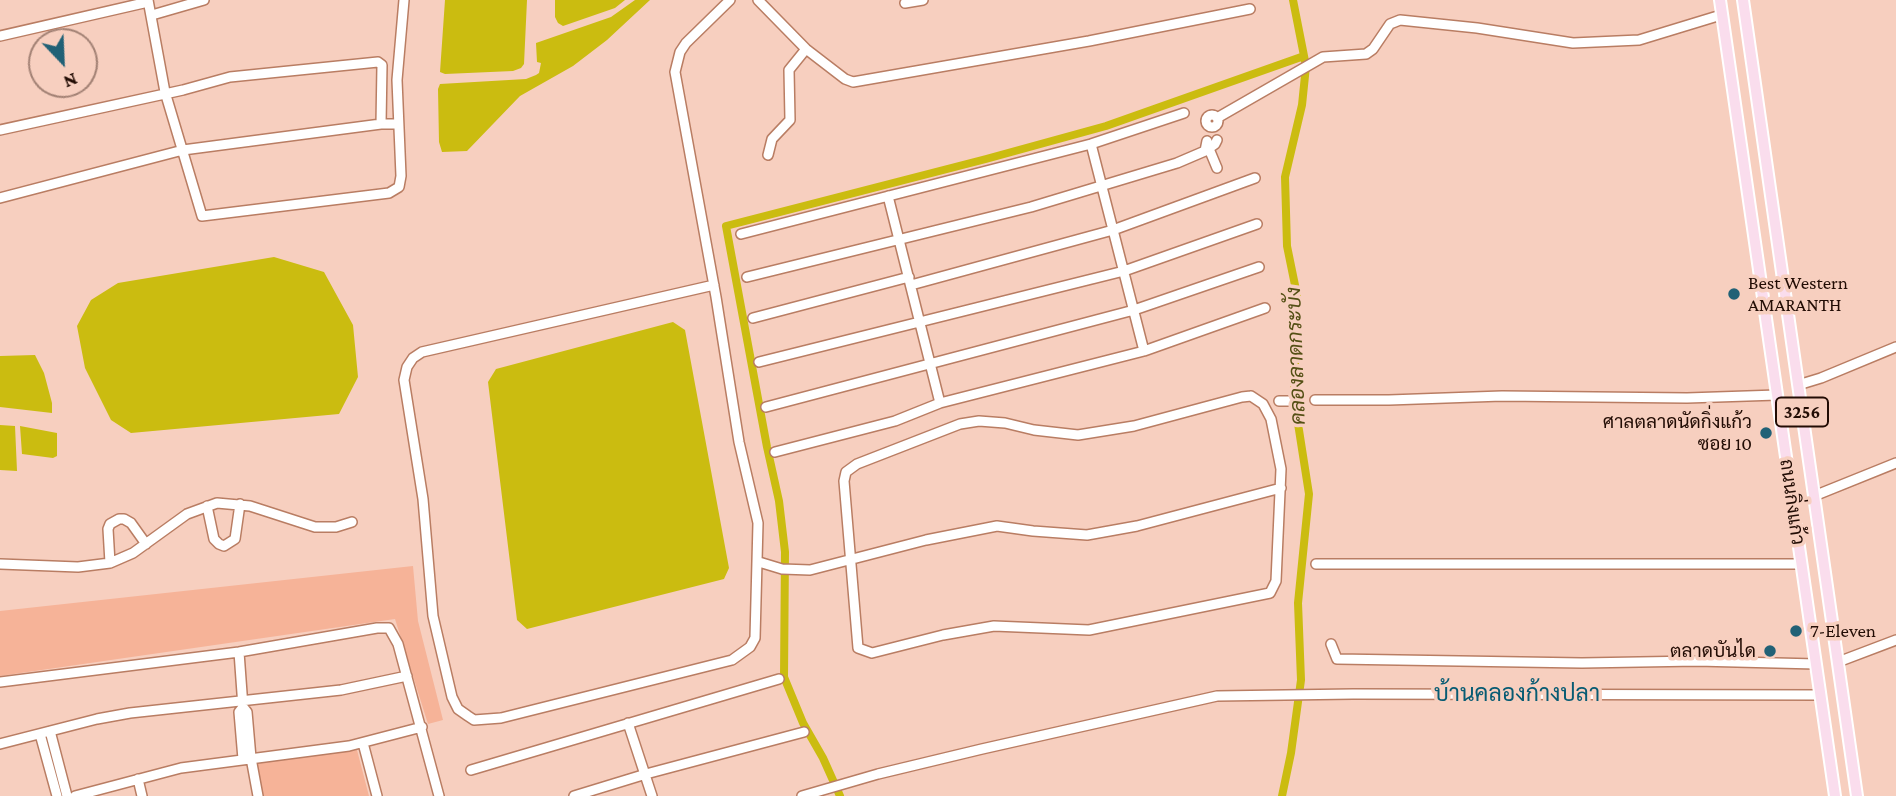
<!DOCTYPE html>
<meta charset="utf-8">
<style>
body{margin:0}
#map{position:relative;width:1896px;height:796px;overflow:hidden;background:#f7cfbf;font-family:"Crimson Pro",serif}
canvas{display:block}
.north{position:absolute;left:28px;top:28px;width:70px;height:70px;box-sizing:border-box;background:#f7cfbf;border:2px solid #a28174;border-radius:50%;rotate:157deg;font-size:19px;font-weight:700;line-height:28px;text-align:center;color:#220c04}
.north::after{content:'';display:block;margin:auto;width:24px;height:32px;background:#216176;clip-path:polygon(50% 0,100% 100%,50% 72%,0 100%)}
</style>
<div id="map">
<canvas width="1896" height="796"></canvas>
<div class="north">N</div>
</div>
<script>
const c = document.querySelector('canvas').getContext('2d');
c.lineJoin = 'round';
function paint(path, color) {
  c.fillStyle = color;
  c.fill(path, 'evenodd');
}
function toPath(rows) {
  const path = new Path2D();
  for (const r of rows) {
    if (r.length === 3) {
      path.moveTo(r[0] + r[2], r[1]);
      path.arc(r[0], r[1], r[2], 0, 2 * Math.PI);
      continue;
    }
    path.moveTo(r[0], r[1]);
    for (let i = 2; i < r.length; i += 2) path.lineTo(r[i], r[i + 1]);
  }
  return path;
}
function trace(path, color, width, dash) {
  c.strokeStyle = color;
  c.lineWidth = width;
  c.lineCap = dash ? 'butt' : 'round';
  c.setLineDash(dash || []);
  c.stroke(path);
}
function drawText(font, color, halo, rows, align = 'center') {
  c.font = font + ' "Crimson Pro",Sarabun,serif';
  c.lineWidth = 7;
  c.setLineDash([]);
  c.textBaseline = 'middle';
  c.strokeStyle = halo;
  c.fillStyle = color;
  for (const [text, x, y, turn = 0] of rows) {
    c.save();
    c.translate(x, y);
    c.rotate((+turn || 0) * Math.PI / 180);
    c.textAlign = isNaN(turn) ? turn : align;
    if (halo) c.strokeText(text, 0, 0);
    c.fillText(text, 0, 0);
    c.restore();
  }
}
const green = toPath([
 [413,566,418,621,443,720,428,724,395,619,0,676,0,611],
 [357,750,369,796,259,796,255,762]
]);
const water = toPath([
 [445,0,527,0,524,64,521,68,513,71,445,74,440,72],
 [555,0,625,0,615,8,563,26,558,23,555,17],
 [635,0,650,0,607,40,573,66,520,96,467,151,442,152,439,142,438,89,440,84,526,79,536,75,539,73,541,63,537,62,536,43,611,17],
 [274,257,324,272,353,325,358,377,339,414,131,433,111,420,85,368,77,326,91,300,118,283],
 [673,322,685,330,729,568,724,579,527,629,517,620,488,382,496,369],
 [35,355,44,373,52,403,52,413,0,407,0,356],
 [0,425,15,426,17,471,0,470],
 [20,426,57,433,57,456,53,458,22,454]
]);
const canal = toPath([
 [840,796,823,758,803,723,784,677,785,552,779,501,767,447,726,226,986,159,1106,126,1304,56],
 [1282,796,1291,753,1301,680,1298,603,1309,494,1294,398,1297,295,1287,246,1285,177,1302,105,1306,66,1293,0]
]);
const minor = toPath([
 [148,0,165,92,202,216,389,193,399,187,401,176,397,80,404,0],
 [758,0,806,49,845,79,853,82,1089,41,1250,9],
 [905,3,923,0],
 [152,15,204,0],
 [0,36,148,2],
 [1212,121,6],
 [1217,118,1323,57,1366,54,1373,49,1390,24,1400,20,1477,28,1573,43,1639,40,1721,15],
 [0,130,183,90,230,77,378,62,382,65,381,124],
 [1207,141,1205,151,1215,144,1217,140],
 [1091,144,1144,351],
 [1207,144,1217,168],
 [768,155,772,139,790,120,789,70,806,49],
 [888,196,940,403],
 [0,198,183,150,381,124,398,124],
 [741,234,1091,144,1184,113],
 [747,277,1031,207,1177,163,1205,151],
 [714,285,422,352,413,358,407,367,404,380,423,499,433,616,452,697,458,709,468,716,474,720,501,718,732,660,750,647,755,638,758,523,739,442,716,297,675,72,680,52,686,43,730,0],
 [911,285,1113,230,1255,178],
 [753,318,909,277],
 [759,362,1124,271,1257,224],
 [1798,385,1821,378,1896,347],
 [1251,396,1263,404,1271,419,1281,469,1276,581,1270,593,1089,630,994,626,943,635,872,653,858,648,844,481,846,472,857,464,960,424,979,421,1005,423,1034,430,1078,435,1134,426,1242,397,1251,396],
 [1315,400,1389,400,1502,396,1687,398,1777,395],
 [1279,401,1300,401],
 [766,407,1134,310,1259,267],
 [775,452,895,421,940,403,1144,351,1265,308],
 [1814,496,1896,463],
 [207,506,214,539,219,544,224,546,235,539,240,504],
 [759,562,782,569,810,570,926,540,997,526,1033,531,1087,535,1137,526,1281,488],
 [110,563,108,529,110,524,119,519,124,519,131,523,146,544],
 [0,564,78,567,110,563,133,553,187,514,217,503,250,506,315,527,336,527,352,522],
 [1316,564,1802,564],
 [1331,644,1337,659,1582,663,1697,661,1816,664],
 [239,652,243,707,247,712,251,758,258,796],
 [1838,662,1896,640],
 [0,682,239,652,377,628,389,628,398,644,439,796],
 [243,707,239,712,243,759],
 [628,723,652,796],
 [50,731,67,796],
 [40,734,57,796],
 [363,743,377,796],
 [0,744,97,719,130,713,341,690,407,676],
 [471,770,779,679],
 [138,779,142,796],
 [75,796,181,768,349,746,422,727],
 [574,796,646,774,804,732],
 [802,796,878,774,982,749,1217,696,1353,694,1821,695]
]);
const major = toPath([
 [1720,0,1835,796],
 [1743,0,1857,796]
]);
const markers = [
 [1734,294,7,"#216176"],
 [1766,433,7,"#216176"],
 [1796,631,7,"#216176"],
 [1770,651,7,"#216176"]
];
const shields = [
 [1802,412,52]
];
const shieldNames = [
 ["3256",1802,412]
];
const poiNames = [
 ["Best Western",1748,283],
 ["AMARANTH",1748,305],
 ["ศาลตลาดนัดกิ่งแก้ว",1752,422,"right"],
 ["ซอย 10",1752,444,"right"],
 ["7-Eleven",1810,631],
 ["ตลาดบันได",1756,651,"right"]
];
const streetNames = [
 ["ถนนกิ่งแก้ว",1792,502,82]
];
const waterNames = [
 ["คลองลาดกระบัง",1296,356,-92]
];
const quarterNames = [
 ["บ้านคลองก้างปลา",1517,694]
];
paint(green, '#f6b398');
paint(water, '#cbbc10');
trace(canal, '#cbbc10', 8);
trace(minor, '#b97d63', 12);
trace(major, '#fff', 14);
trace(minor, '#fff', 9);
trace(major, '#fadded', 10);
for (const [x, y, r, color] of markers) {
  const dot = new Path2D();
  dot.arc(x, y, r, 0, 2 * Math.PI);
  c.fillStyle = color;
  c.fill(dot);
  trace(dot, '#f7cfbf', 2.5);
}
for (const [x, y, w] of shields) {
  const box = new Path2D();
  box.roundRect(x - w / 2, y - 14.5, w, 29, 5);
  c.fillStyle = '#f7cfbf';
  c.fill(box);
  trace(box, '#220c04', 2);
}
drawText('bold 18px', '#220c04', null, shieldNames);
drawText('19px', '#220c04', '#f7cfbf', poiNames, 'left');
drawText('19px', '#220c04', '#f7cfbf', streetNames);
drawText('italic 21px', '#544f14', '#f7cfbf', waterNames);
drawText('23px', '#075b73', '#f7cfbf', quarterNames);
</script>
